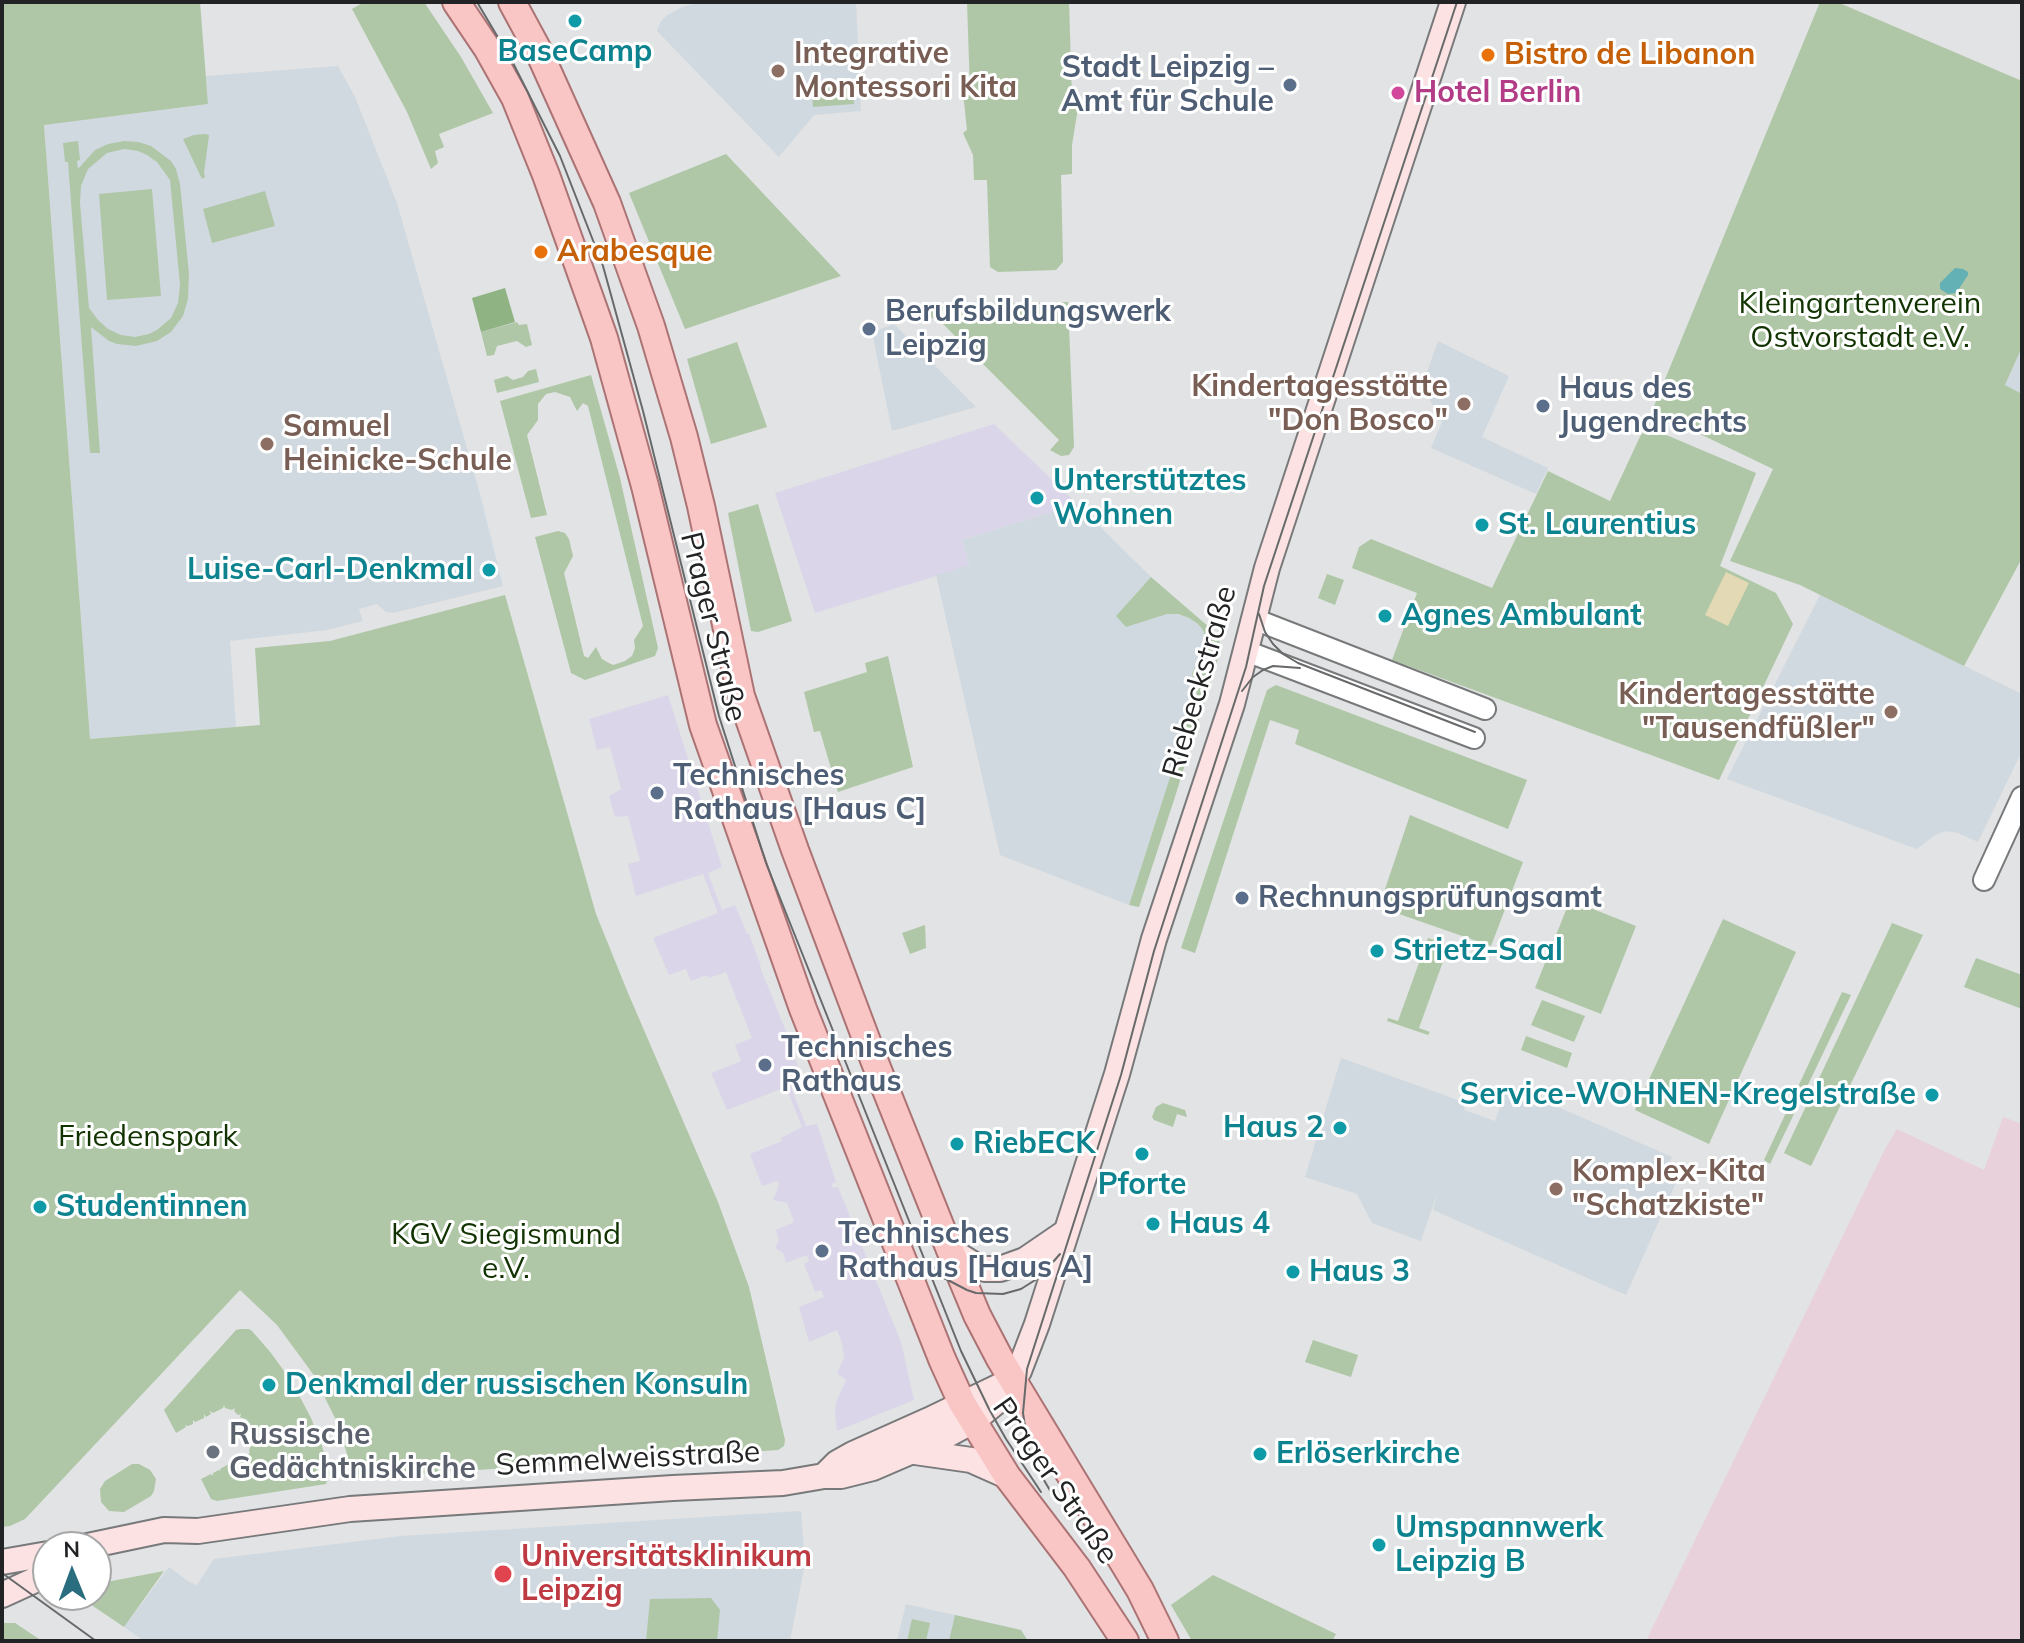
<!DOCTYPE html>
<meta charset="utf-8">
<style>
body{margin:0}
#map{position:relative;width:2024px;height:1643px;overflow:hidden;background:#e1e3e4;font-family:Mulish,sans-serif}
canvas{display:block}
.frame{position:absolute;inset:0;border:4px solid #222324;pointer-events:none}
.north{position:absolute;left:32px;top:1531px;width:80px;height:80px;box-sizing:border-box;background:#fff;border:2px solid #a7a7a7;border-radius:50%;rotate:359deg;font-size:22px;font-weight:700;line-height:32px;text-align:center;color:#222324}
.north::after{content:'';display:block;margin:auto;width:28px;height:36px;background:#2a6d7f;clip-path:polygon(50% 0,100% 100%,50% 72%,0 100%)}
</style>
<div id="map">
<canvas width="2024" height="1643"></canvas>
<div class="frame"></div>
<div class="north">N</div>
</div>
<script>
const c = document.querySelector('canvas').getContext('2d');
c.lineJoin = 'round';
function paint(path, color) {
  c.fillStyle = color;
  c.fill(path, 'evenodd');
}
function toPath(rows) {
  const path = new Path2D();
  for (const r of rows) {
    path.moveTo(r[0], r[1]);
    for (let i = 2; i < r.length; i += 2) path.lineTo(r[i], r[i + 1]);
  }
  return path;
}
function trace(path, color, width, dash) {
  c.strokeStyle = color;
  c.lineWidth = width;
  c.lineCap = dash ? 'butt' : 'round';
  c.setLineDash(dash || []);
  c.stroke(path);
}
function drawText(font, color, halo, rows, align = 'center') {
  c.font = font + ' Mulish,sans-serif';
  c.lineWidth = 6;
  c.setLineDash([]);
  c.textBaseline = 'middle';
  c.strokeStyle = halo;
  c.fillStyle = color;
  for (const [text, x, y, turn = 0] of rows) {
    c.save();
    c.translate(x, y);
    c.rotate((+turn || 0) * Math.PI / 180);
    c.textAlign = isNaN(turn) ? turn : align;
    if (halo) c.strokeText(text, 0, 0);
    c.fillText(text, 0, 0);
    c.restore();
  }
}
const commercial = toPath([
 [994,424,1077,504,962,540,969,566,815,613,775,493],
 [668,695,722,867,708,873,722,910,735,905,747,934,749,934,761,966,760,967,794,1051,793,1052,803,1080,804,1082,791,1087,806,1126,817,1124,836,1182,831,1184,833,1188,838,1187,901,1342,914,1400,837,1431,835,1413,836,1402,846,1380,837,1373,844,1358,842,1344,837,1330,809,1342,799,1307,824,1297,821,1290,815,1292,804,1264,809,1261,807,1255,786,1263,783,1253,775,1248,779,1240,776,1230,794,1222,787,1203,773,1200,779,1185,777,1181,762,1186,750,1154,782,1141,781,1138,802,1127,786,1087,727,1110,711,1073,741,1061,735,1045,752,1038,726,972,709,978,707,975,691,981,686,969,669,975,653,938,718,913,703,874,636,896,628,864,640,861,628,816,615,817,609,796,621,789,610,747,597,750,589,719]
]);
const industrial = toPath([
 [2003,1117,2022,1124,2022,1641,1646,1641,1885,1149,1897,1129,1984,1170]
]);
const built = toPath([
 [702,2,856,2,861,111,814,115,779,157,657,31,661,21,666,16,682,7],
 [338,66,355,97,397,203,480,494,503,586,393,613,386,612,377,604,359,609,363,621,327,630,230,641,236,727,90,739,44,124,208,104,206,76],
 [894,324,976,407,892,431,872,332],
 [1438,341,1509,376,1482,437,1548,468,1536,494,1431,448,1442,422,1422,386],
 [2022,347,2022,394,2005,385],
 [1077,504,1151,577,1116,616,1126,626,1167,614,1177,614,1189,618,1198,624,1203,630,1206,640,1204,649,1192,673,1197,693,1129,905,1000,855,936,575,969,565,962,540],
 [1820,595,2022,694,2022,751,1978,842,1958,833,1946,831,1935,835,1917,849,1727,779],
 [1341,1058,1466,1103,1464,1110,1495,1121,1508,1085,1672,1157,1670,1161,1683,1167,1626,1295,1433,1210,1438,1191,1421,1241,1372,1223,1357,1194,1305,1177],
 [801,1511,805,1563,790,1641,144,1641,124,1627,169,1567,189,1582,197,1585,214,1559,401,1536],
 [906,1604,1021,1630,1028,1641,897,1641]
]);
const green = toPath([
 [2,2,200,2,208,104,44,125,90,739,260,725,255,648,330,641,505,595,596,914,628,993,718,1202,749,1287,785,1440,784,1446,778,1450,356,1478,352,1471,338,1424,313,1374,277,1325,240,1290,25,1519,10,1526,2,1527],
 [364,2,424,2,461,57,493,113,439,134,444,147,435,151,438,163,431,169,407,112,352,9],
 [967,2,1069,2,1072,99,1078,100,1078,108,1072,145,1072,174,1061,175,1063,262,1056,270,998,272,990,267,987,180,974,180,973,155,963,133,967,130,963,92,970,91],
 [1820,2,1837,2,2022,81,2022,347,2005,385,2022,394,2022,558,1964,666,1800,585,1730,561,1773,469,1652,411],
 [853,82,854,104,813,107,811,84],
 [205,134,209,135,204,173,205,177,202,179,183,139,194,135],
 [78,141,80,160,77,161,78,169,95,150,108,144,124,141,138,142,151,146,171,161,176,169,180,184,189,274,188,299,183,316,171,332,157,341,136,346,117,344,109,341,91,327,100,453,90,453,68,162,65,162,63,143],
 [124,149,138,151,147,155,157,162,170,180,180,285,178,303,171,318,157,330,149,334,135,337,121,335,108,329,98,320,89,308,80,203,81,186,88,169,107,153],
 [726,154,841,276,685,329,629,193],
 [152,189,161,296,107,300,99,194],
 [265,191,275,226,212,243,203,209],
 [1068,302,1074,447,1069,455,1061,456,1050,450,1059,440,936,317,933,319,929,314,934,308,946,305],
 [517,322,519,325,527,324,532,345,526,347,517,341,497,346,494,355,487,356,481,332],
 [737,342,767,427,711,444,687,359],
 [536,369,539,382,497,393,494,380,507,376,513,380,523,377,528,371],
 [591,375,620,478,658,648,655,656,585,680,571,673,535,537,558,531,565,533,569,539,573,556,564,573,584,656,588,658,596,647,602,659,607,662,613,665,625,661,632,656,635,648,634,640,643,626,588,406,583,403,577,411,570,397,555,392,546,394,538,404,538,420,527,435,547,515,531,518,500,401],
 [1645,426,1756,473,1720,566,1776,593,1793,624,1719,780,1392,660,1417,593,1352,568,1359,547,1371,539,1492,588,1548,471,1610,501],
 [758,504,792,621,758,632,751,631,728,513],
 [1327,574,1344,580,1335,605,1318,598],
 [1151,577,1217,634,1220,643,1220,652,1174,800,1139,907,1129,905,1197,693,1192,673,1204,649,1206,640,1203,630,1198,624,1189,618,1178,614,1167,614,1126,627,1116,616],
 [888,656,913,767,838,792,820,731,814,732,804,692,867,672,865,663],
 [1276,685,1527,780,1508,829,1295,744,1299,730,1270,720,1195,953,1181,948,1267,690],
 [1410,815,1523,862,1491,946,1379,907],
 [1570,900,1636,926,1601,1014,1535,988],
 [1723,919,1796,952,1709,1144,1635,1110],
 [1892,923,1923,935,1811,1166,1784,1153],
 [925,925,926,948,910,954,902,933],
 [1428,938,1449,945,1419,1028,1430,1032,1428,1035,1387,1021,1388,1018,1398,1021],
 [1976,958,2022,975,2022,1009,1964,987],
 [1842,992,1851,995,1770,1164,1764,1160],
 [1542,1000,1585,1016,1574,1042,1531,1025],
 [1526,1036,1572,1053,1567,1068,1521,1050],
 [1163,1103,1185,1110,1187,1117,1177,1114,1173,1127,1154,1120,1152,1117,1156,1107],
 [240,1329,249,1329,252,1331,271,1353,292,1382,311,1418,322,1446,330,1474,326,1484,217,1501,211,1499,201,1479,211,1474,213,1476,213,1473,219,1470,221,1471,220,1469,229,1464,231,1466,231,1463,236,1460,238,1462,238,1459,250,1453,249,1451,251,1444,253,1442,251,1442,249,1436,253,1434,250,1434,251,1427,246,1421,248,1420,240,1417,241,1414,238,1415,234,1411,235,1408,232,1410,225,1408,224,1405,223,1408,213,1413,210,1411,211,1414,206,1417,204,1414,204,1418,195,1422,193,1420,193,1424,188,1426,185,1425,186,1427,176,1433,164,1410,236,1330],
 [1313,1340,1358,1355,1351,1377,1305,1362],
 [132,1464,139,1464,150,1470,156,1479,154,1491,151,1496,124,1512,109,1511,101,1502,100,1489,105,1481],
 [164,1571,124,1627,87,1602,85,1595,96,1595,96,1584],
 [1213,1575,1336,1634,1332,1641,1192,1641,1171,1605],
 [711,1598,720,1610,717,1641,646,1641,650,1599],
 [955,1615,1021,1630,1028,1641,949,1641],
 [912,1619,930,1623,926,1641,907,1641],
 [2,1623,15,1623,42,1641,2,1641]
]);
const forest = toPath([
 [505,288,515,322,481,332,472,298]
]);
const sand = toPath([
 [1726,572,1749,583,1728,626,1705,615]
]);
const water = toPath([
 [1955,268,1963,269,1968,272,1968,275,1956,293,1948,294,1940,289,1940,283]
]);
const tertiary = toPath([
 [1254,619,1485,709],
 [1246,651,1474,738],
 [1984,880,2022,797]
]);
const secondary = toPath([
 [950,1250,976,1266,985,1269,1000,1269,1025,1260,1066,1232],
 [915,1452,971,1460,1007,1476],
 [824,1476,837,1463,853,1454,929,1420,1006,1383],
 [83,1547,164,1530,198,1531,350,1509,673,1488,783,1483,824,1476,841,1476,873,1468,938,1440,973,1421,995,1403,1019,1371,1037,1324,1117,1074,1154,939,1232,704,1267,568,1453,2],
 [2,1562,48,1554],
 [2,1595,48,1574]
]);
const primary = toPath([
 [456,2,487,48,515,98,546,175,592,304,604,338,645,486,703,725,803,1009,942,1359,962,1403,1007,1476,1077,1568,1125,1641],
 [512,2,539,52,607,203,651,326,684,437,701,506,741,696,795,850,874,1060,950,1250,977,1315,1000,1359,1140,1590,1165,1641]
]);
const tram = toPath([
 [477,2,512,61,560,156,603,266,643,411,719,716,766,863,961,1351,989,1409,1006,1439,1041,1492],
 [1259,614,1265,632,1273,644,1283,654,1298,663,1475,732],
 [1242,691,1253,677,1263,670,1273,666,1300,668],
 [929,1262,944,1278,967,1290,976,1293,1003,1294,1021,1289,1040,1277,1060,1254],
 [1055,1499,1034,1463,1028,1447,1023,1413,1027,1369,1121,1075,1154,951,1246,667,1264,586,1457,2],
 [2,1573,96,1641]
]);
const markers = [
 [575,21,8,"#0f9aa8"],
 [1488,55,8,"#e8710a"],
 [778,71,8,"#8d6e63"],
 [1290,85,8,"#5c6f8a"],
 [1398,93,8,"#d1479c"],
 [541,252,8,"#e8710a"],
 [869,329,8,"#5c6f8a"],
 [1464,404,8,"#8d6e63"],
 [1543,406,8,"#5c6f8a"],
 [267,444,8,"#8d6e63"],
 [1037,498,8,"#0f9aa8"],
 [1482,525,8,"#0f9aa8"],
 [489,570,8,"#0f9aa8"],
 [1385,616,8,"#0f9aa8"],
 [1891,712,8,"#8d6e63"],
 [657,793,8,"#5c6f8a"],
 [1242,898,8,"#5c6f8a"],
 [1377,951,8,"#0f9aa8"],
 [765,1065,8,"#5c6f8a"],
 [1932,1095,8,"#0f9aa8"],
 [1340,1128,8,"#0f9aa8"],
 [957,1144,8,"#0f9aa8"],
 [1142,1154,8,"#0f9aa8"],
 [1556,1189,8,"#8d6e63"],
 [40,1207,8,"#0f9aa8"],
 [1153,1224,8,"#0f9aa8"],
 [822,1251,8,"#5c6f8a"],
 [1293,1272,8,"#0f9aa8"],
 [269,1385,8,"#0f9aa8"],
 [213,1452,8,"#6b7280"],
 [1260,1454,8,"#0f9aa8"],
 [1379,1545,8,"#0f9aa8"],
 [503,1574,10,"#e0444e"]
];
const cultureNames = [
 ["BaseCamp",575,52,"center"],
 ["Unterstütztes",1053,481],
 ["Wohnen",1053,515],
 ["St. Laurentius",1498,525],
 ["Luise-Carl-Denkmal",473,570,"right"],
 ["Agnes Ambulant",1401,616],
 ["Strietz-Saal",1393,951],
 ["Service-WOHNEN-Kregelstraße",1916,1095,"right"],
 ["Haus 2",1324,1128,"right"],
 ["RiebECK",973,1144],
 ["Pforte",1142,1185,"center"],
 ["Studentinnen",56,1207],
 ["Haus 4",1169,1224],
 ["Haus 3",1309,1272],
 ["Denkmal der russischen Konsuln",285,1385],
 ["Erlöserkirche",1276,1454],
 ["Umspannwerk",1395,1528],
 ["Leipzig B",1395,1562]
];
const educationNames = [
 ["Integrative",794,54],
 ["Montessori Kita",794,88],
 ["Kindertagesstätte",1448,387,"right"],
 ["\"Don Bosco\"",1448,421,"right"],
 ["Samuel",283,427],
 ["Heinicke-Schule",283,461],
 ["Kindertagesstätte",1875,695,"right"],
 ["\"Tausendfüßler\"",1875,729,"right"],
 ["Komplex-Kita",1572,1172],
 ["\"Schatzkiste\"",1572,1206]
];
const foodNames = [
 ["Bistro de Libanon",1504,55],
 ["Arabesque",557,252]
];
const serviceNames = [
 ["Stadt Leipzig –",1274,68,"right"],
 ["Amt für Schule",1274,102,"right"],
 ["Berufsbildungswerk",885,312],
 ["Leipzig",885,346],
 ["Haus des",1559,389],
 ["Jugendrechts",1559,423],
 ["Technisches",673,776],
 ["Rathaus [Haus C]",673,810],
 ["Rechnungsprüfungsamt",1258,898],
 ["Technisches",781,1048],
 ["Rathaus",781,1082],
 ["Technisches",838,1234],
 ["Rathaus [Haus A]",838,1268]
];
const hotelNames = [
 ["Hotel Berlin",1414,93]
];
const parkNames = [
 ["Kleingartenverein",1860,304],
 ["Ostvorstadt e.V.",1860,338],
 ["Friedenspark",148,1137],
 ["KGV Siegismund",506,1235],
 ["e.V.",506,1269]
];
const streetNames = [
 ["Prager Straße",713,627,76],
 ["Riebeckstraße",1200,682,-74],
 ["Semmelweisstraße",628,1459,-3],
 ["Prager Straße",1055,1481,55]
];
const worshipNames = [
 ["Russische",229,1435],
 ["Gedächtniskirche",229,1469]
];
const healthNames = [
 ["Universitätsklinikum",521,1557],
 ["Leipzig",521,1591]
];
paint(commercial, '#dbd5ea');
paint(industrial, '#e9d1db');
paint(built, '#d1d9e0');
paint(green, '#afc7a6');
paint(forest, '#90b383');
paint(sand, '#e3d9b4');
paint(water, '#63b1b4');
trace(tertiary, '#77797a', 24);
trace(secondary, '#77797a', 28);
trace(primary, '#ac7374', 30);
trace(tertiary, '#fff', 20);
trace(secondary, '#fce2e2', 24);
trace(primary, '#fac5c5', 26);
trace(tram, '#67696a', 2);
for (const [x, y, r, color] of markers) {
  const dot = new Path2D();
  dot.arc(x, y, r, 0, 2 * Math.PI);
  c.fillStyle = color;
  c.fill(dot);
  trace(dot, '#fff', 3);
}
drawText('bold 30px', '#0d838f', '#fff', cultureNames, 'left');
drawText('bold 30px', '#785e54', '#fff', educationNames, 'left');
drawText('bold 30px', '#c56008', '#fff', foodNames, 'left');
drawText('bold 30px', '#4e5e75', '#fff', serviceNames, 'left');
drawText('bold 30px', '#b23c85', '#fff', hotelNames, 'left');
drawText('30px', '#130', '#fff', parkNames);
drawText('30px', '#222324', '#fff', streetNames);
drawText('bold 30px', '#5b616d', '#fff', worshipNames, 'left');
drawText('bold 30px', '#be3a42', '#fff', healthNames, 'left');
</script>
